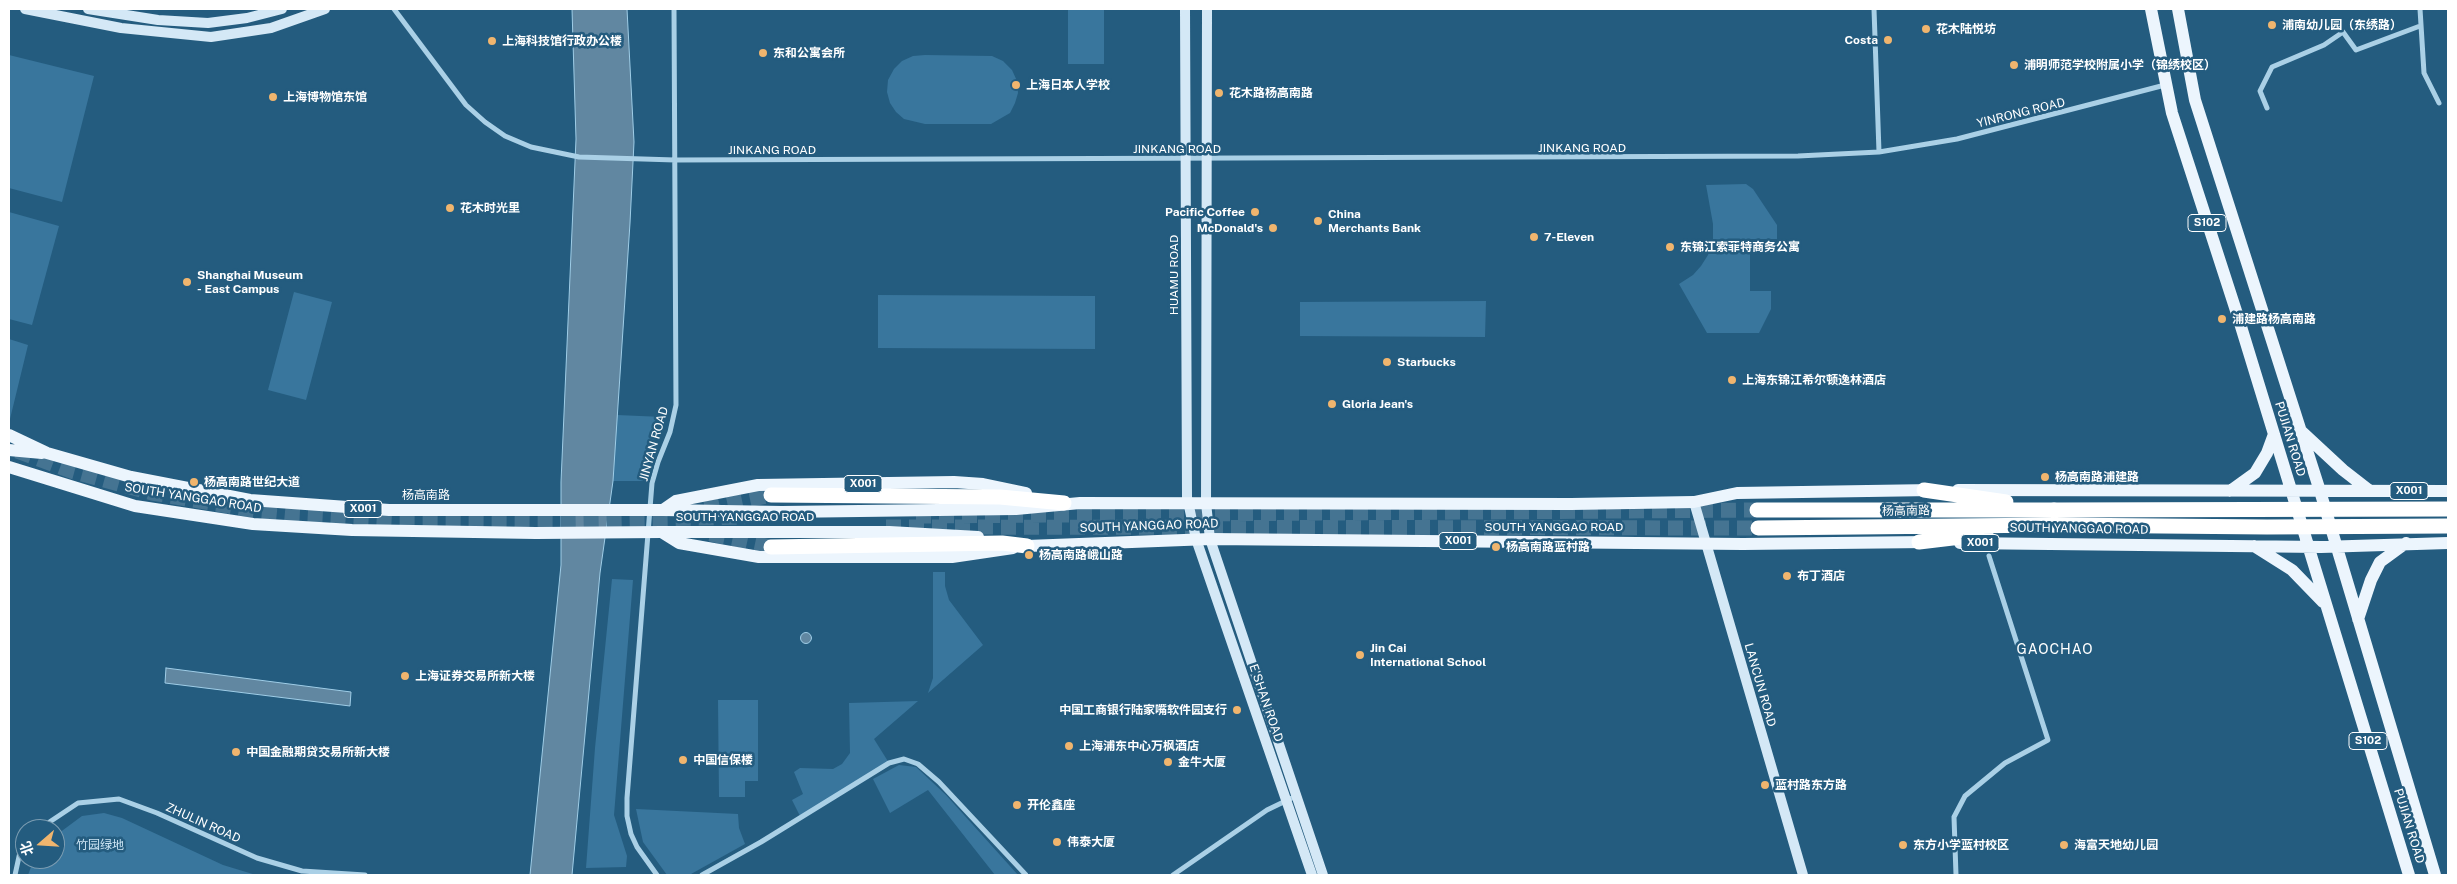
<!DOCTYPE html>
<meta charset="utf-8">
<style>
body{margin:0}
#map{position:relative;width:2457px;height:884px;overflow:hidden;background:#245c7f;font-family:"Public Sans","Noto Sans SC",sans-serif}
canvas{display:block}
.frame{position:absolute;inset:0;border:10px solid #fff;pointer-events:none}
.north{position:absolute;left:15px;top:819px;width:50px;height:50px;box-sizing:border-box;background:#245c7f;border:1px solid #7c9db2;border-radius:50%;rotate:251deg;font-size:14px;font-weight:700;line-height:20px;text-align:center;color:#fff}
.north::after{content:'';display:block;margin:auto;width:18px;height:22px;background:#f0b56e;clip-path:polygon(50% 0,100% 100%,50% 72%,0 100%)}
</style>
<div id="map">
<canvas width="2457" height="884"></canvas>
<div class="frame"></div>
<div class="north">北</div>
</div>
<script>
const c = document.querySelector('canvas').getContext('2d');
c.lineJoin = 'round';
function paint(path, color) {
  c.fillStyle = color;
  c.fill(path, 'evenodd');
}
function toPath(rows) {
  const path = new Path2D();
  for (const r of rows) {
    if (r.length === 3) {
      path.moveTo(r[0] + r[2], r[1]);
      path.arc(r[0], r[1], r[2], 0, 2 * Math.PI);
      continue;
    }
    path.moveTo(r[0], r[1]);
    for (let i = 2; i < r.length; i += 2) path.lineTo(r[i], r[i + 1]);
  }
  return path;
}
function trace(path, color, width, dash) {
  c.strokeStyle = color;
  c.lineWidth = width;
  c.lineCap = dash ? 'butt' : 'round';
  c.setLineDash(dash || []);
  c.stroke(path);
}
function drawText(font, color, halo, rows, align = 'center') {
  c.font = font + ' "Public Sans","Noto Sans SC",sans-serif';
  c.lineWidth = 5;
  c.setLineDash([]);
  c.textBaseline = 'middle';
  c.strokeStyle = halo;
  c.fillStyle = color;
  for (const [text, x, y, turn = 0] of rows) {
    c.save();
    c.translate(x, y);
    c.rotate((+turn || 0) * Math.PI / 180);
    c.textAlign = isNaN(turn) ? turn : align;
    if (halo) c.strokeText(text, 0, 0);
    c.fillText(text, 0, 0);
    c.restore();
  }
}
const green = toPath([
 [1068,9,1104,9,1104,64,1068,64],
 [9,55,94,76,62,202,9,188],
 [925,55,992,56,1003,61,1012,70,1017,81,1018,93,1015,103,1010,113,991,124,925,124,904,119,896,112,890,103,887,92,888,80,894,69,902,61,913,56],
 [1746,184,1753,189,1777,225,1777,239,1750,239,1750,291,1771,291,1771,309,1759,333,1707,333,1679,284,1693,275,1701,266,1708,255,1713,241,1713,224,1706,185],
 [9,212,59,226,32,325,9,319],
 [294,292,332,302,306,400,268,390],
 [878,295,1095,296,1095,349,878,348],
 [1486,301,1485,337,1300,336,1300,302],
 [9,339,28,345,10,419,9,418],
 [617,415,663,417,649,456,643,481,613,481],
 [933,572,945,572,945,586,949,600,983,645,928,693,933,678],
 [612,579,633,580,614,815,627,856,626,867,586,868,595,748],
 [718,700,758,700,758,781,745,781,745,797,719,797],
 [918,701,874,739,889,763,801,818,792,800,803,794,794,772,800,768,833,769,842,764,850,753,849,703],
 [899,765,916,767,946,795,1018,875,995,875,928,790,890,813,873,779],
 [636,809,738,814,739,828,745,844,691,874,667,875,643,842],
 [104,813,122,818,223,865,256,875,28,875,34,859,55,859,55,836,82,816]
]);
const water = toPath([
 [572,9,627,9,634,142,630,223,613,481,600,573,572,875,530,875,561,565,561,482,576,139,572,9],
 [806,638,5.5],
 [166,668,351,692,350,706,165,683,166,668]
]);
const highwayTunnel = toPath([
 [17,451,71,471,152,493,257,511,299,515,392,520,561,521,745,517],
 [705,509,771,495],
 [916,516,1757,510],
 [886,527,1758,528],
 [710,534,771,547]
]);
const street = toPath([
 [394,9,466,105,485,122,505,136,531,147,579,157,675,160,1798,156,1879,152,1874,9],
 [2420,9,2424,73,2439,103],
 [2267,108,2260,91,2272,67,2324,45,2343,32,2356,50,2420,26],
 [1879,152,1957,139,2165,85],
 [39,829,78,803,119,799,157,813,257,858,302,871,365,875],
 [15,875,20,852,25,843],
 [657,875,637,847,631,834,627,816,627,798,652,483,658,462,670,432,676,405,674,9],
 [702,875,761,842,889,763,904,759,918,764,939,782,1026,875],
 [1173,875,1267,810,1296,796],
 [1956,875,1954,817,1965,796,2005,763,2048,740,1989,556]
]);
const secondary = toPath([
 [25,9,121,28,211,37,271,28,325,9],
 [88,9,158,20,208,23,247,18,282,9],
 [1185,9,1187,497,1196,539,1312,875],
 [1207,9,1206,503,1210,539,1323,875],
 [1694,502,1803,875]
]);
const primary = toPath([
 [2151,9,2172,113,2239,320,2409,875],
 [2178,9,2195,100,2320,491,2435,875],
 [2302,432,2343,470,2370,491],
 [9,435,47,453,131,477,250,500,389,510,538,510],
 [9,450,42,453],
 [9,467,135,506,253,524,352,530,536,533],
 [1958,490,2448,491],
 [2230,491,2255,473,2267,453,2274,434],
 [663,510,782,512,1016,509,1080,503,1571,504,1694,502,1737,493,1933,490],
 [663,510,676,501,758,485,954,482,983,484,1026,493],
 [661,532,889,532,978,537],
 [663,533,679,543,759,557,952,557,1013,548],
 [1960,543,2321,547,2448,543],
 [1017,544,1027,546,1210,539,1743,544,1927,542],
 [2254,546,2292,570,2323,602],
 [2358,619,2371,580,2380,562,2406,543]
]);
const highway = toPath([
 [1924,490,2006,502],
 [771,495,1000,497,1064,503],
 [1757,510,2054,510],
 [1758,528,2055,525],
 [1919,542,1986,534],
 [771,547,1002,543,1027,546]
]);
const primaryBridge = toPath([
 [538,510,663,510],
 [536,533,661,532]
]);
const highwayBridge = toPath([
 [2054,510,2448,509],
 [2055,525,2267,527,2448,526]
]);
const markers = [
 [2272,25,5,"#f0b56e"],
 [1926,29,5,"#f0b56e"],
 [1888,40,5,"#f0b56e"],
 [492,41,5,"#f0b56e"],
 [763,53,5,"#f0b56e"],
 [2014,65,5,"#f0b56e"],
 [1016,85,5,"#f0b56e"],
 [1219,93,5,"#f0b56e"],
 [273,97,5,"#f0b56e"],
 [450,208,5,"#f0b56e"],
 [1255,212,5,"#f0b56e"],
 [1318,221,5,"#f0b56e"],
 [1273,228,5,"#f0b56e"],
 [1534,237,5,"#f0b56e"],
 [1670,247,5,"#f0b56e"],
 [187,282,5,"#f0b56e"],
 [2222,319,5,"#f0b56e"],
 [1387,362,5,"#f0b56e"],
 [1732,380,5,"#f0b56e"],
 [1332,404,5,"#f0b56e"],
 [2045,477,5,"#f0b56e"],
 [194,482,5,"#f0b56e"],
 [1496,547,5,"#f0b56e"],
 [1029,555,5,"#f0b56e"],
 [1787,576,5,"#f0b56e"],
 [1360,655,5,"#f0b56e"],
 [405,676,5,"#f0b56e"],
 [1237,710,5,"#f0b56e"],
 [1069,746,5,"#f0b56e"],
 [236,752,5,"#f0b56e"],
 [683,760,5,"#f0b56e"],
 [1168,762,5,"#f0b56e"],
 [1765,785,5,"#f0b56e"],
 [1017,805,5,"#f0b56e"],
 [1057,842,5,"#f0b56e"],
 [1903,845,5,"#f0b56e"],
 [2064,845,5,"#f0b56e"]
];
const shields = [
 [2207,223,38],
 [863,484,38],
 [2409,491,38],
 [363,509,38],
 [1458,541,38],
 [1980,543,38],
 [2368,741,38]
];
const shieldNames = [
 ["S102",2207,223],
 ["X001",863,484],
 ["X001",2409,491],
 ["X001",363,509],
 ["X001",1458,541],
 ["X001",1980,543],
 ["S102",2368,741]
];
const poiNames = [
 ["浦南幼儿园（东绣路）",2282,25],
 ["花木陆悦坊",1936,29],
 ["Costa",1878,40,"right"],
 ["上海科技馆行政办公楼",502,41],
 ["东和公寓会所",773,53],
 ["浦明师范学校附属小学（锦绣校区）",2024,65],
 ["上海日本人学校",1026,85],
 ["花木路杨高南路",1229,93],
 ["上海博物馆东馆",283,97],
 ["花木时光里",460,208],
 ["Pacific Coffee",1245,212,"right"],
 ["China",1328,214],
 ["Merchants Bank",1328,228],
 ["McDonald's",1263,228,"right"],
 ["7-Eleven",1544,237],
 ["东锦江索菲特商务公寓",1680,247],
 ["Shanghai Museum",197,275],
 ["- East Campus",197,289],
 ["浦建路杨高南路",2232,319],
 ["Starbucks",1397,362],
 ["上海东锦江希尔顿逸林酒店",1742,380],
 ["Gloria Jean's",1342,404],
 ["杨高南路浦建路",2055,477],
 ["杨高南路世纪大道",204,482],
 ["杨高南路蓝村路",1506,547],
 ["杨高南路峨山路",1039,555],
 ["布丁酒店",1797,576],
 ["Jin Cai",1370,648],
 ["International School",1370,662],
 ["上海证券交易所新大楼",415,676],
 ["中国工商银行陆家嘴软件园支行",1227,710,"right"],
 ["上海浦东中心万枫酒店",1079,746],
 ["中国金融期贷交易所新大楼",246,752],
 ["中国信保楼",693,760],
 ["金牛大厦",1178,762],
 ["蓝村路东方路",1775,785],
 ["开伦鑫座",1027,805],
 ["伟泰大厦",1067,842],
 ["东方小学蓝村校区",1913,845],
 ["海富天地幼儿园",2074,845]
];
const streetNames = [
 ["YINRONG ROAD",2021,113,-14],
 ["JINKANG ROAD",1582,148],
 ["JINKANG ROAD",1177,149],
 ["JINKANG ROAD",772,150],
 ["HUAMU ROAD",1174,275,-90],
 ["PUJIAN ROAD",2290,439,73],
 ["JINYAN ROAD",654,444,-74],
 ["杨高南路",426,495],
 ["SOUTH YANGGAO ROAD",193,498,9],
 ["杨高南路",1906,511,-1],
 ["SOUTH YANGGAO ROAD",745,517],
 ["SOUTH YANGGAO ROAD",1149,526,-2],
 ["SOUTH YANGGAO ROAD",1554,527],
 ["SOUTH YANGGAO ROAD",2079,529,1],
 ["LANCUN ROAD",1760,685,74],
 ["E'SHAN ROAD",1266,703,71],
 ["ZHULIN ROAD",203,823,24],
 ["PUJIAN ROAD",2409,826,73]
];
const parkNames = [
 ["竹园绿地",100,845]
];
const neighbourhoodNames = [
 ["GAOCHAO",2055,650]
];
paint(green, '#39769d');
paint(water, '#6187a1');
trace(water, '#9fcde7', 1);
trace(highwayTunnel, '#457492', 15, [15, 8]);
trace(street, '#aad0e6', 5);
trace(secondary, '#d4e8f6', 10);
trace(primary, '#ecf5fd', 12);
trace(highway, '#fff', 15);
trace(primaryBridge, '#ecf5fd', 12);
trace(highwayBridge, '#fff', 15);
for (const [x, y, r, color] of markers) {
  const dot = new Path2D();
  dot.arc(x, y, r, 0, 2 * Math.PI);
  c.fillStyle = color;
  c.fill(dot);
  trace(dot, '#245c7f', 2);
}
for (const [x, y, w] of shields) {
  const box = new Path2D();
  box.roundRect(x - w / 2, y - 8.5, w, 17, 4);
  c.fillStyle = '#245c7f';
  c.fill(box);
  trace(box, '#fff', 1);
}
drawText('bold 11px', '#fff', null, shieldNames);
drawText('bold 12px', '#fff', '#245c7f', poiNames, 'left');
drawText('12px', '#fff', '#245c7f', streetNames);
drawText('12px', '#cee6f5', '#245c7f', parkNames);
c.letterSpacing = '1px';
drawText('14px', '#fff', '#245c7f', neighbourhoodNames);
c.letterSpacing = '0px';
</script>
